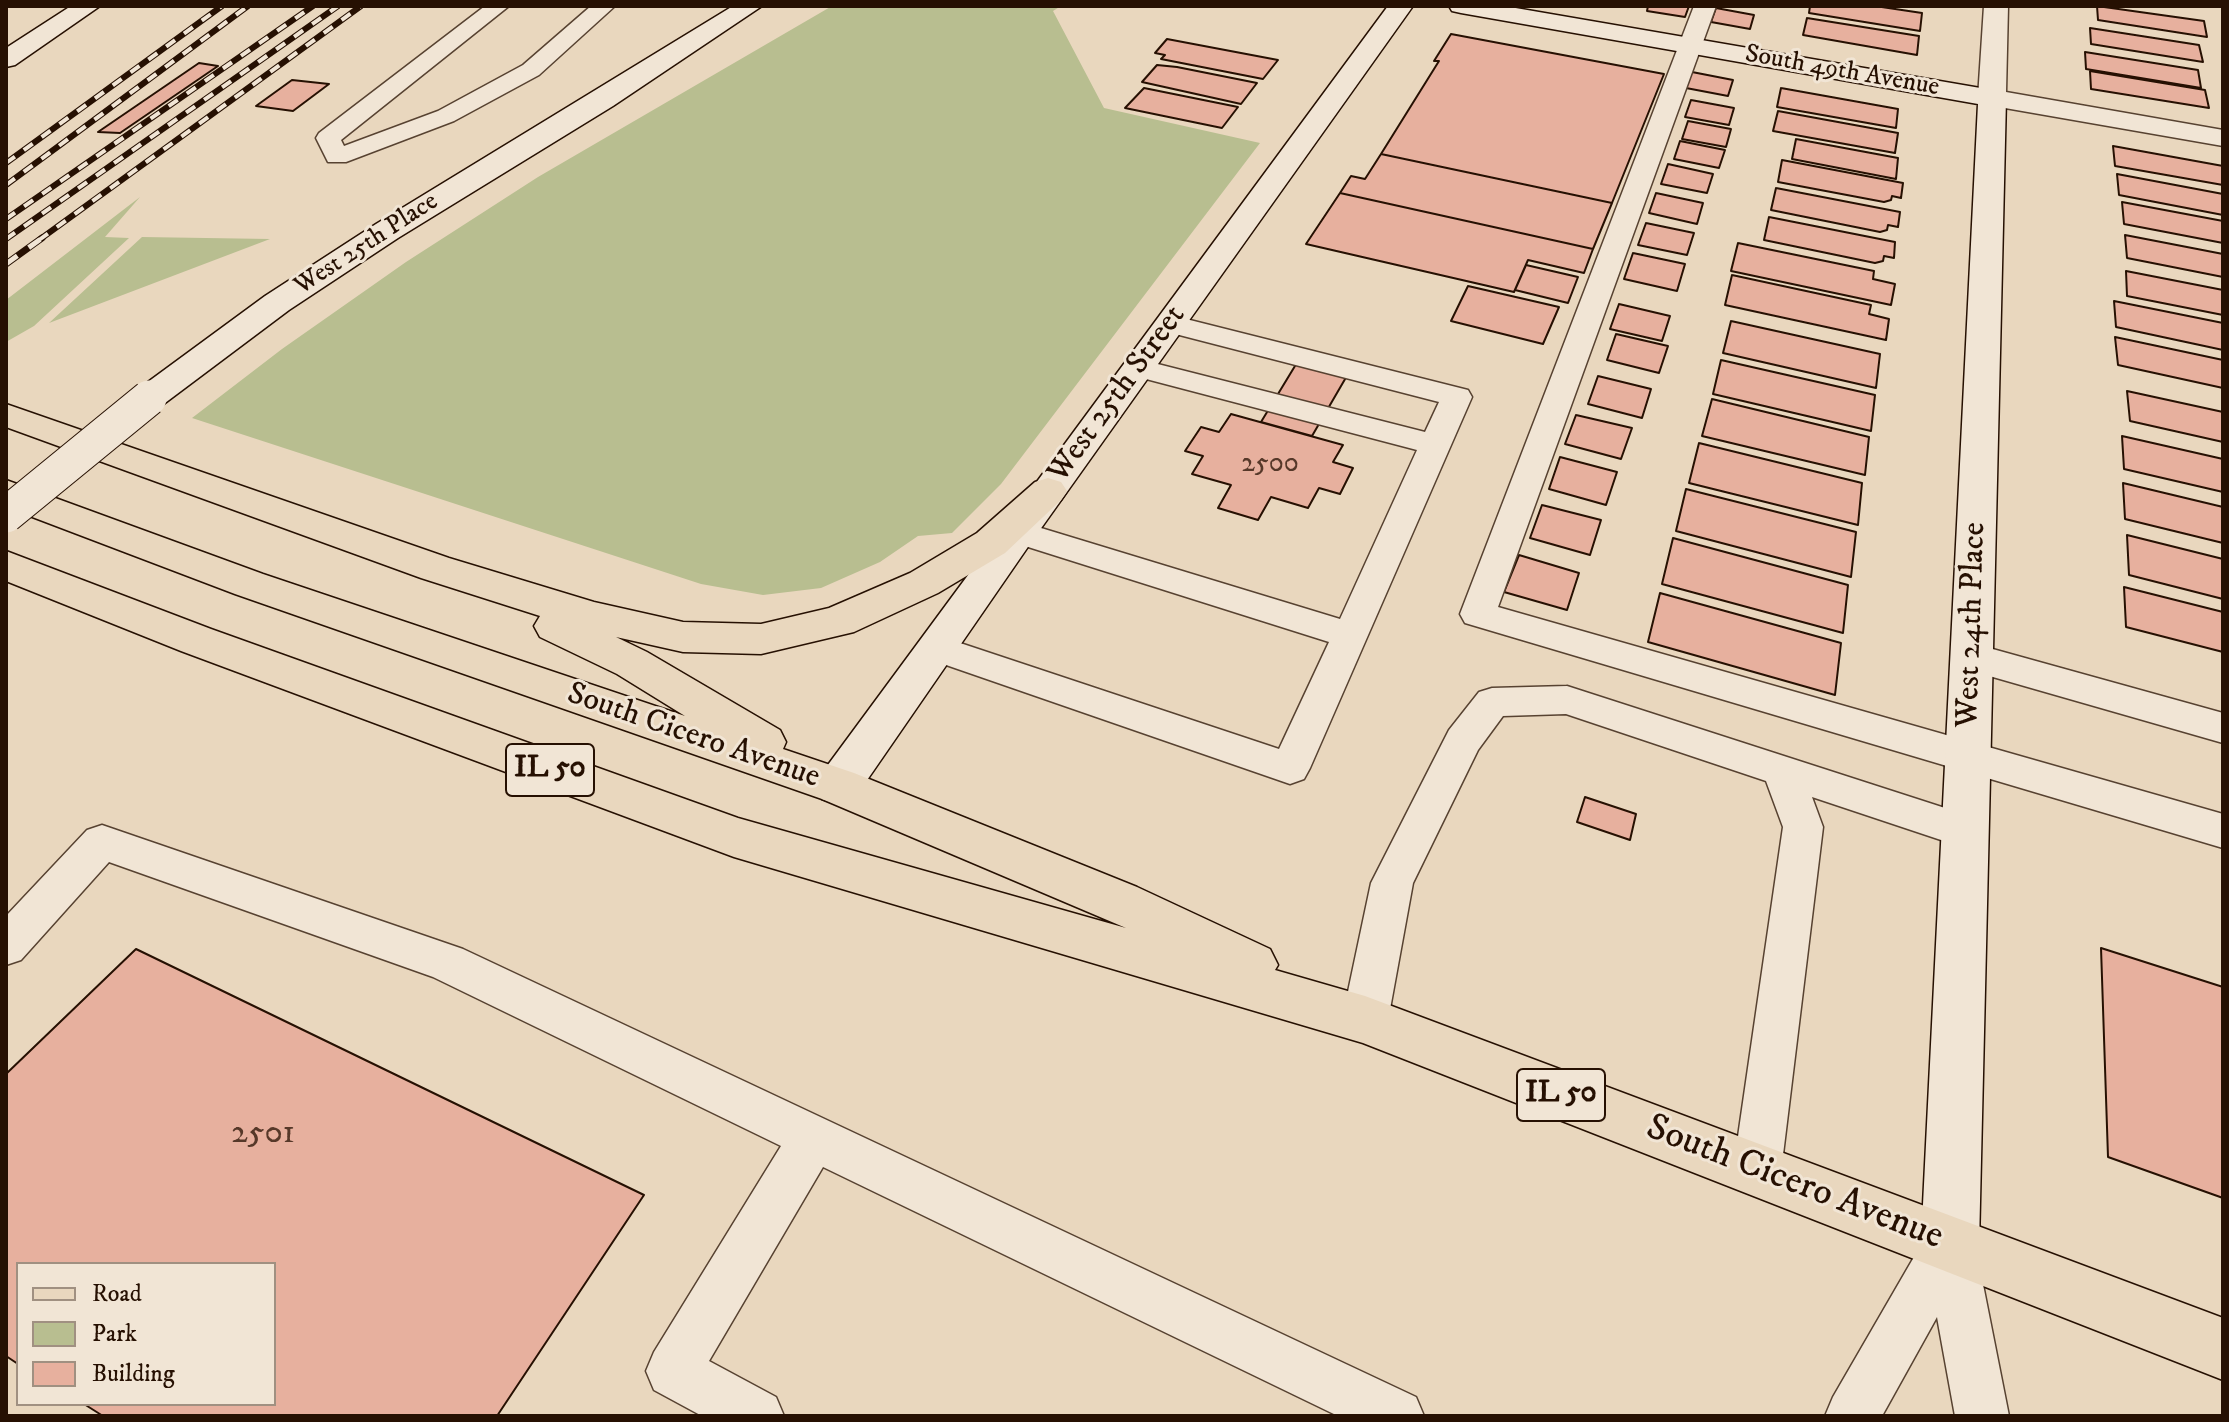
<!DOCTYPE html>
<style>
body{margin:0}
#map{position:relative;width:2229px;height:1422px;overflow:hidden;background:#e9d7be;font-family:"IM FELL DW Pica",serif}
canvas{display:block}
.frame{position:absolute;inset:0;border:8px solid #261002;pointer-events:none}
.legend{position:absolute;left:16px;top:1262px;width:260px;height:144px;box-sizing:border-box;background:#f1e5d5;border:2px solid #a09081;margin:0;padding:10px 14px;list-style:none;font-size:24px;color:#261002}
.legend li{display:flex;align-items:center;gap:16px;height:40px}
.legend b{width:40px;border:2px solid #a09081}
</style>
<div id="map">
<canvas width="2229" height="1422"></canvas>
<div class="frame"></div>
<ul class="legend">
<li><b style="height:10px;background:#e9d7be"></b>Road</li>
<li><b style="height:22px;background:#b8be90"></b>Park</li>
<li><b style="height:22px;background:#e7b09e"></b>Building</li>
</ul>
</div>
<script>
const c = document.querySelector('canvas').getContext('2d');
c.lineJoin = 'round';
function paint(path, color) {
  c.fillStyle = color;
  c.fill(path, 'evenodd');
}
function toPath(rows) {
  const path = new Path2D();
  for (const r of rows) {
    path.moveTo(r[0], r[1]);
    for (let i = 2; i < r.length; i += 2) path.lineTo(r[i], r[i + 1]);
  }
  return path;
}
function trace(path, color, width, dash) {
  c.strokeStyle = color;
  c.lineWidth = width;
  c.lineCap = dash ? 'butt' : 'round';
  c.setLineDash(dash || []);
  c.stroke(path);
}
function drawText(font, color, halo, rows, align = 'center') {
  c.font = font + ' "IM FELL DW Pica",serif';
  c.lineWidth = 6;
  c.setLineDash([]);
  c.textBaseline = 'middle';
  c.strokeStyle = halo;
  c.fillStyle = color;
  for (const [text, x, y, turn = 0] of rows) {
    c.save();
    c.translate(x, y);
    c.rotate((+turn || 0) * Math.PI / 180);
    c.textAlign = isNaN(turn) ? turn : align;
    if (halo) c.strokeText(text, 0, 0);
    c.fillText(text, 0, 0);
    c.restore();
  }
}
const green = toPath([
 [832,6,1061,6,1053,11,1104,108,1260,143,1001,484,952,533,918,536,880,562,821,588,763,595,701,584,192,418,282,349,406,262,538,177],
 [140,197,105,237,129,238,34,326,6,342,6,300],
 [142,237,270,239,49,323]
]);
const building = toPath([
 [1648,6,1689,6,1685,17,1647,11,1648,6],
 [1810,6,1875,6,1922,13,1920,31,1809,13,1810,6],
 [2097,6,2204,21,2207,37,2098,20,2097,6],
 [1716,8,1754,15,1750,29,1711,22,1716,8],
 [1807,18,1919,36,1917,55,1803,35,1807,18],
 [2090,28,2199,45,2203,62,2091,44,2090,28],
 [1451,34,1664,74,1612,203,1381,154,1439,61,1434,61,1451,34],
 [1167,39,1278,60,1263,79,1161,59,1165,55,1155,53,1167,39],
 [2085,52,2198,70,2201,88,2086,69,2085,52],
 [199,63,218,66,120,133,98,132,199,63],
 [1157,65,1177,67,1257,83,1241,104,1142,82,1157,65],
 [2090,71,2205,90,2209,108,2091,89,2090,71],
 [1692,72,1733,80,1728,96,1686,88,1692,72],
 [292,80,329,84,293,111,256,106,292,80],
 [1144,88,1238,107,1222,128,1125,108,1144,88],
 [1781,88,1898,109,1896,128,1777,107,1781,88],
 [1691,100,1734,108,1729,125,1685,117,1691,100],
 [1778,111,1898,133,1895,153,1773,131,1778,111],
 [1688,121,1731,129,1726,147,1682,139,1688,121],
 [1796,139,1898,158,1896,179,1792,159,1796,139],
 [1680,141,1725,150,1719,168,1674,159,1680,141],
 [2113,146,2223,166,2223,185,2115,166,2113,146],
 [1381,154,1612,203,1593,249,1340,193,1351,176,1365,179,1381,154],
 [1782,160,1903,183,1901,198,1892,196,1891,200,1884,202,1778,182,1782,160],
 [1668,164,1713,174,1707,193,1661,184,1668,164],
 [2117,174,2223,194,2223,215,2119,195,2117,174],
 [1776,188,1900,212,1898,227,1888,225,1887,230,1880,232,1771,210,1776,188],
 [1340,193,1593,249,1584,273,1528,260,1514,292,1306,244,1340,193],
 [1656,193,1703,203,1697,224,1649,213,1656,193],
 [2122,202,2223,221,2223,243,2124,224,2122,202],
 [1769,217,1895,242,1894,258,1884,256,1883,261,1875,263,1764,240,1769,217],
 [1646,223,1694,233,1687,255,1638,245,1646,223],
 [2125,235,2223,254,2223,277,2127,258,2125,235],
 [1738,243,1874,271,1873,279,1895,284,1891,305,1731,271,1738,243],
 [1633,253,1685,264,1677,291,1624,279,1633,253],
 [1526,265,1578,277,1568,303,1515,290,1526,265],
 [2126,271,2223,290,2223,315,2127,296,2126,271],
 [1732,275,1871,305,1869,314,1889,319,1886,340,1725,305,1732,275],
 [1468,286,1559,307,1543,344,1451,321,1468,286],
 [2114,301,2223,323,2223,350,2116,327,2114,301],
 [1619,304,1670,316,1662,341,1610,329,1619,304],
 [1731,321,1880,354,1876,388,1723,353,1731,321],
 [1616,334,1668,346,1659,373,1607,360,1616,334],
 [2115,337,2223,360,2223,388,2118,365,2115,337],
 [1721,360,1875,395,1871,431,1713,394,1721,360],
 [1298,361,1348,374,1312,436,1261,422,1298,361],
 [1598,376,1651,389,1642,418,1588,404,1598,376],
 [2127,391,2223,412,2223,442,2130,421,2127,391],
 [1712,399,1869,437,1865,475,1702,436,1712,399],
 [1231,414,1343,445,1333,462,1353,468,1340,494,1319,488,1308,508,1271,497,1258,520,1218,508,1231,485,1192,474,1203,456,1185,451,1201,427,1219,432,1231,414],
 [1576,415,1632,428,1621,459,1565,444,1576,415],
 [2122,436,2223,459,2223,492,2124,469,2122,436],
 [1699,443,1862,483,1858,525,1689,483,1699,443],
 [1560,457,1617,472,1606,505,1549,489,1560,457],
 [2123,483,2223,507,2223,543,2125,519,2123,483],
 [1686,489,1856,532,1851,577,1676,531,1686,489],
 [1542,505,1601,520,1590,555,1530,538,1542,505],
 [2127,535,2223,559,2223,599,2129,575,2127,535],
 [1673,538,1848,585,1843,633,1662,584,1673,538],
 [1519,555,1579,573,1567,610,1504,592,1519,555],
 [2124,587,2223,612,2223,652,2126,627,2124,587],
 [1660,593,1841,643,1835,695,1648,642,1660,593],
 [1585,797,1636,814,1630,840,1577,822,1585,797],
 [2101,948,2223,987,2223,1198,2108,1157,2101,948],
 [136,949,644,1195,497,1416,103,1416,84,1404,274,1404,274,1264,18,1264,18,1364,6,1356,6,1074,136,949]
]);
const lane = toPath([
 [485,6,509,6,341,140,344,146,438,111,523,65,591,6,615,6,539,75,454,121,346,162,328,162,316,138,319,133,485,6],
 [1694,6,1716,6,1498,607,2223,814,2223,848,1465,623,1460,614,1694,6],
 [1170,315,1468,390,1472,397,1310,768,1304,779,1290,784,923,657,918,648,923,639,936,635,1279,749,1329,642,1006,540,1001,532,1006,524,1018,521,1340,619,1417,450,1127,374,1123,368,1127,362,1138,359,1425,432,1439,402,1160,330,1156,324,1160,318,1170,315],
 [1971,643,2223,713,2223,743,1958,667,1953,657,1958,647,1971,643],
 [1567,686,1979,819,1985,831,1979,843,1965,848,1812,797,1823,827,1781,1171,1774,1188,1757,1195,1740,1188,1733,1171,1783,827,1766,781,1566,714,1503,716,1478,750,1413,883,1388,1020,1381,1035,1365,1041,1349,1035,1342,1020,1371,883,1449,730,1479,692,1492,688,1567,686],
 [102,825,463,949,1416,1397,1424,1416,1338,1416,823,1167,709,1361,776,1397,784,1416,702,1416,654,1390,646,1371,654,1352,781,1146,433,977,109,862,21,960,6,965,6,916,87,830,102,825],
 [1950,1219,1968,1226,1975,1244,2009,1416,1955,1416,1937,1317,1882,1416,1825,1416,1833,1397,1932,1226,1950,1219]
]);
const street = toPath([
 [1984,6,2008,6,2006,92,2223,130,2223,146,1982,104,1978,98,1984,6]
]);
const secondary = toPath([
 [71,6,100,6,15,65,6,67,6,48,71,6],
 [733,6,762,6,613,106,398,238,289,310,161,406,149,409,137,406,131,398,137,390,265,296,376,224,733,6],
 [1388,6,1413,6,1032,541,854,799,838,804,822,799,815,786,822,773,1388,6],
 [1449,6,1504,6,1992,90,2002,92,2006,98,1979,1244,1971,1265,1950,1273,1929,1265,1921,1244,1978,104,1461,13,1452,11,1449,6]
]);
const primary = toPath([
 [6,404,449,558,594,602,683,622,761,624,829,608,910,573,977,533,1035,482,1048,478,1061,482,1067,491,1061,500,1005,553,938,593,854,632,761,654,683,652,616,637,647,652,780,730,786,742,783,749,854,773,1137,887,1270,949,1278,965,1275,970,1365,996,2223,1318,2223,1380,1363,1043,734,857,181,651,6,581,6,551,211,629,738,818,1126,928,822,799,235,594,6,507,6,480,263,574,685,716,617,674,540,637,534,626,540,616,421,578,6,427,6,404]
]);
const railFar1 = toPath([
 [6,163,222,6],
 [6,185,248,6],
 [6,219,313,6],
 [6,239,338,6],
 [39,240,361,6]
]);
const rail = toPath([
 [6,264,42,238]
]);
const secondaryBridge = toPath([
 [6,515,149,398]
]);
const farStreetnames = [
 ["South 49th Avenue",1842,72,10],
 ["West 25th Place",367,245,-33]
];
const numberNames = [
 ["2500",1270,465]
];
const shields = [
 [550,770,88],
 [1561,1095,88]
];
const shieldNames = [
 ["IL 50",550,770],
 ["IL 50",1561,1095]
];
const streetNames = [
 ["West 25th Street",1118,395,-54],
 ["West 24th Place",1973,625,-88],
 ["South Cicero Avenue",693,737,19]
];
const nearNumbernames = [
 ["2501",263,1135]
];
const nearStreetnames = [
 ["South Cicero Avenue",1794,1184,21]
];
paint(green, '#b8be90');
paint(building, '#e7b09e');
trace(building, '#261002', 2);
trace(lane, '#574231', 3);
trace(street, '#574231', 3);
trace(secondary, '#261002', 3);
trace(primary, '#261002', 3);
paint(lane, '#f1e5d5');
paint(street, '#f1e5d5');
paint(secondary, '#f1e5d5');
paint(primary, '#e9d7be');
trace(railFar1, '#261002', 6);
trace(rail, '#261002', 7);
trace(railFar1, '#f1e5d5', 4, [11]);
trace(rail, '#f1e5d5', 5, [14]);
trace(secondaryBridge, '#261002', 37, []);
trace(secondaryBridge, '#f1e5d5', 35);
drawText('26px', '#261002', '#f1e5d5', farStreetnames);
drawText('28px', '#563829', null, numberNames);
for (const [x, y, w] of shields) {
  const box = new Path2D();
  box.roundRect(x - w / 2, y - 26, w, 52, 6);
  c.fillStyle = '#f1e5d5';
  c.fill(box);
  trace(box, '#261002', 2);
}
drawText('bold 30px', '#261002', null, shieldNames);
drawText('32px', '#261002', '#f1e5d5', streetNames);
drawText('34px', '#563829', null, nearNumbernames);
drawText('38px', '#261002', '#f1e5d5', nearStreetnames);
</script>
